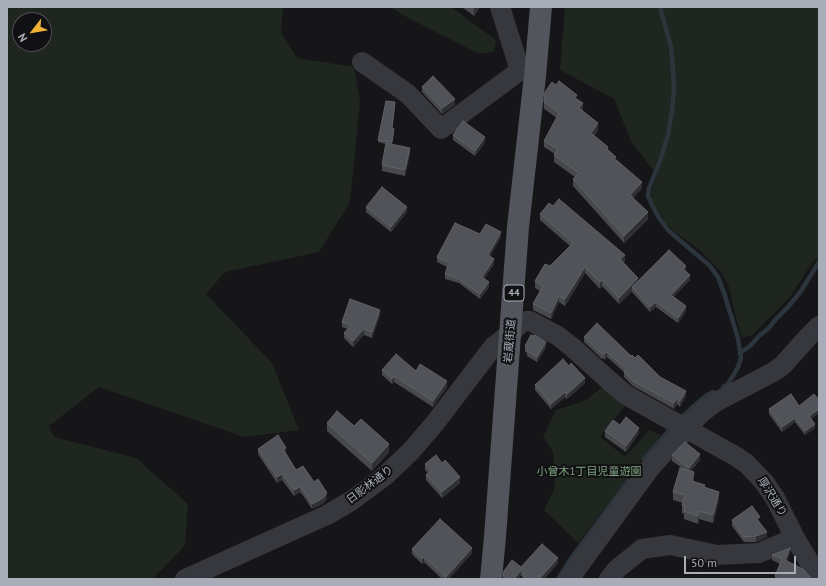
<!DOCTYPE html>
<meta charset="utf-8">
<style>
body{margin:0}
#map{position:relative;width:826px;height:586px;overflow:hidden;background:#161618;font-family:"PT Sans",sans-serif}
canvas{display:block}
.frame{position:absolute;inset:0;border:8px solid #a8adb8;pointer-events:none}
.north{position:absolute;left:12px;top:12px;width:40px;height:40px;box-sizing:border-box;background:#111113;border:1px solid #4d4f55;border-radius:50%;rotate:239deg;font-size:11px;font-weight:700;line-height:16px;text-align:center;color:#a8adb8}
.north::after{content:'';display:block;margin:auto;width:14px;height:18px;background:#f2b134;clip-path:polygon(50% 0,100% 100%,50% 72%,0 100%)}
.scale{position:absolute;left:684px;top:556px;width:112px;height:18px;box-sizing:border-box;border:2px solid #a8adb8;border-top:0;padding-left:5px;font-size:12px;line-height:14px;white-space:nowrap;color:#a8adb8;-webkit-text-stroke:3px #111113;paint-order:stroke}
</style>
<div id="map">
<canvas width="826" height="586"></canvas>
<div class="frame"></div>
<div class="north">N</div>
<div class="scale">50 m</div>
</div>
<script>
const c = document.querySelector('canvas').getContext('2d');
c.lineJoin = 'round';
function paint(path, color) {
  c.fillStyle = color;
  c.fill(path, 'evenodd');
}
function toPath(rows) {
  const path = new Path2D();
  for (const r of rows) {
    path.moveTo(r[0], r[1]);
    for (let i = 2; i < r.length; i += 2) path.lineTo(r[i], r[i + 1]);
  }
  return path;
}
function trace(path, color, width, dash) {
  c.strokeStyle = color;
  c.lineWidth = width;
  c.lineCap = dash ? 'butt' : 'round';
  c.setLineDash(dash || []);
  c.stroke(path);
}
function drawText(font, color, halo, rows, align = 'center') {
  c.font = font + ' "PT Sans","Noto Sans JP",sans-serif';
  c.lineWidth = 4;
  c.setLineDash([]);
  c.textBaseline = 'middle';
  c.strokeStyle = halo;
  c.fillStyle = color;
  for (const [text, x, y, turn = 0] of rows) {
    c.save();
    c.translate(x, y);
    c.rotate((+turn || 0) * Math.PI / 180);
    c.textAlign = isNaN(turn) ? turn : align;
    if (halo) c.strokeText(text, 0, 0);
    c.fillText(text, 0, 0);
    c.restore();
  }
}
const green = toPath([
 [7,7,281,7,283,11,281,32,297,58,354,67,360,102,350,202,319,252,225,272,206,294,272,363,299,430,244,437,99,387,49,426,54,437,136,458,188,504,185,545,153,579,7,579],
 [20,20,44,20,44,44,20,44],
 [391,7,451,7,496,40,494,52,479,54,401,14],
 [565,7,819,7,819,257,812,263,790,297,752,335,742,338,736,318,729,287,721,272,699,249,675,232,665,222,657,210,652,200,651,192,657,175,631,141,614,99,560,70],
 [604,385,628,402,600,437,625,457,649,430,661,435,578,543,544,510,554,490,555,472,553,452,543,437,556,410,587,400]
]);
const stream = toPath([
 [660,7,671,47,673,70,674,90,672,110,668,135,660,161,649,188,648,196,652,205,659,218,669,231,710,266,718,277,724,293,738,338,741,358,738,367,733,376,727,385,723,387],
 [740,353,750,346,759,336,769,328,776,319,788,307,801,291,819,262],
 [680,419,694,406,707,395,713,392],
 [644,459,672,427],
 [558,579,572,557,628,481]
]);
const minor = toPath([
 [500,7,518,64,522,69,533,75],
 [362,62,408,94,441,129,522,69],
 [185,579,327,515,351,501,366,490,386,475,411,451,435,423,493,347,511,333,521,323,526,321,530,321,558,336,572,347,613,384,626,395,737,457,747,464,764,482,775,498,796,540,813,568,819,575],
 [569,579,650,468,670,446,687,429,697,417,705,410,714,403,775,371,783,365,808,337,819,326],
 [609,579,617,569,642,549,670,545,717,555,759,553,795,538]
]);
const major = toPath([
 [491,579,495,537,518,227,535,76,541,7]
]);
const wall = toPath([
 [462,7,480,7,474,16],
 [422,87,455,105,442,114,422,92],
 [577,99,583,109,582,110,598,130,594,136,608,150,616,160,642,188,633,198,648,219,624,243,573,186,573,179,575,177,554,162,554,155,555,154,544,147,544,141,557,118,544,109,544,102],
 [395,105,392,129,394,132,392,144,410,153,405,176,382,171,382,165,386,144,378,142,378,140],
 [453,135,485,142,475,156,453,140],
 [553,206,625,261,623,263,638,281,686,271,690,280,673,297,686,311,678,323,656,307,650,312,632,292,632,291,619,304,602,286,600,289,585,273,565,306,559,302,551,319,533,310,533,304,540,291,535,288,535,281,570,246,540,220,540,214],
 [366,207,407,212,391,232,366,212],
 [480,234,501,237,490,256,494,264,484,279,489,287,480,299,459,283,445,279,445,274,447,267,437,262,437,257],
 [380,315,372,338,364,335,353,347,344,338,344,333,348,329,342,327,342,322],
 [584,337,635,358,686,396,680,407,677,404,674,409,633,386,624,377,624,372,607,357,605,360,603,358,602,359,584,342],
 [525,346,546,347,537,362,527,356,527,353,525,352],
 [382,370,416,371,447,387,433,407,394,382,392,384,382,375],
 [585,383,567,399,565,397,551,409,535,390,535,385],
 [819,400,819,413,811,419,815,428,805,435,795,422,782,432,769,414,769,409,799,406],
 [327,423,354,426,389,452,372,471,327,431],
 [620,425,639,433,626,452,605,437,605,431],
 [258,449,286,453,296,470,314,482,327,498,326,501,323,503,323,504,312,509,302,494,300,492,294,496,282,480,277,483,258,454],
 [672,455,700,460,691,471,694,480,694,482,705,488,719,500,713,523,699,519,698,524,684,519,684,514,682,513,682,505,683,503,673,500,673,492,682,468,672,461],
 [425,464,460,483,442,498,426,480,426,475,428,473,425,470],
 [732,520,760,523,767,537,756,542,744,542,732,526],
 [412,549,472,553,449,579,442,579,424,562,422,564,412,554],
 [790,553,787,561,811,579,775,579,775,576,780,564,772,560,772,555],
 [558,563,544,579,523,579,521,575,518,579,503,579,503,576,521,567]
]);
const shadedWall = toPath([
 [475,7,480,7,474,16,474,8],
 [455,99,455,105,442,114,442,108],
 [583,103,583,109,579,114,579,108],
 [598,123,598,130,591,140,591,133],
 [485,137,485,142,475,156,475,151],
 [410,148,410,153,405,176,405,170],
 [642,182,642,188,630,202,630,195],
 [407,207,407,212,391,232,391,227],
 [648,212,648,219,624,243,624,236],
 [501,232,501,237,488,260,488,255],
 [625,255,625,261,620,265,620,259],
 [494,259,494,264,482,282,482,277],
 [686,266,686,271,683,269],
 [585,267,585,273,565,306,565,299],
 [690,275,690,280,671,300,671,295],
 [638,278,638,285,632,287,632,291,619,304,619,298],
 [602,280,602,286,600,289,600,282],
 [489,282,489,287,480,299,480,294],
 [559,296,559,302,551,319,551,313],
 [656,302,656,307,650,312,650,307],
 [686,306,686,311,678,323,678,318],
 [380,310,380,315,372,338,372,332],
 [364,329,364,335,353,347,353,341],
 [546,342,546,347,537,362,537,357],
 [607,352,607,357,605,360,605,354],
 [394,376,394,382,392,384,392,379],
 [585,378,585,383,567,399,567,394],
 [447,381,447,387,433,407,433,401],
 [686,391,686,396,680,407,680,401],
 [565,392,565,397,551,409,551,404],
 [677,399,677,404,674,409,674,403],
 [819,409,819,413,809,421,809,416],
 [795,418,795,422,782,432,782,427],
 [815,424,815,428,805,435,805,431],
 [639,428,639,433,626,452,626,446],
 [389,444,389,452,372,471,372,463],
 [286,448,286,453,283,455,283,449],
 [700,454,700,460,689,474,689,468],
 [694,472,694,480,692,489,692,481],
 [282,474,282,480,277,483,277,477],
 [460,477,460,483,442,498,442,492],
 [300,487,300,492,294,496,294,490],
 [719,492,719,500,713,523,713,515],
 [327,493,326,501,323,503,323,504,312,509,312,504,323,498,325,494],
 [699,511,699,519,698,524,698,516],
 [767,532,767,537,756,542,756,536],
 [472,548,472,553,449,579,446,579,446,577],
 [790,548,790,553,785,565,785,560],
 [424,557,424,562,422,564,422,559],
 [558,558,558,563,544,579,539,579],
 [521,570,521,575,518,579,514,579]
]);
const building = toPath([
 [433,76,455,99,442,108,422,87,433,76],
 [559,81,577,95,575,98,583,103,579,108,598,123,591,133,608,147,607,149,616,157,614,158,642,182,630,195,648,212,624,236,573,179,579,173,554,155,558,149,544,141,559,113,544,102,545,92,552,82,556,85,559,81],
 [386,101,395,102,392,128,394,129,392,142,378,140,386,101],
 [463,121,485,137,475,151,453,135,463,121],
 [386,143,410,148,405,170,382,165,386,143],
 [382,187,407,207,391,227,366,207,382,187],
 [559,199,625,255,620,259,638,278,619,298,602,280,600,282,585,267,565,299,559,296,551,313,533,304,543,286,535,281,545,264,550,266,573,243,540,214,549,203,553,206,559,199],
 [455,223,480,234,486,224,501,232,488,255,494,259,482,277,489,282,480,294,459,279,445,274,449,263,437,257,455,223],
 [669,250,686,266,683,269,690,275,671,295,686,306,678,318,656,302,650,307,632,287,669,250],
 [350,299,380,310,372,332,364,329,353,341,344,333,351,325,342,322,350,299],
 [597,323,631,356,632,355,635,358,638,355,660,377,686,391,680,401,677,399,674,403,633,381,624,372,626,369,607,352,605,354,603,353,602,354,584,337,597,323],
 [531,335,533,336,535,335,546,342,537,357,527,351,528,348,525,346,531,335],
 [396,354,416,371,420,364,447,381,433,401,394,376,392,379,382,370,396,354],
 [563,359,569,366,571,363,585,378,567,394,565,392,551,404,535,385,563,359],
 [791,394,799,406,814,394,819,400,819,409,809,416,815,424,805,431,795,418,782,427,769,409,791,394],
 [337,411,354,426,361,419,389,444,372,463,327,423,337,411],
 [626,417,639,428,626,446,605,431,613,420,620,425,626,417],
 [278,435,286,448,283,449,296,470,303,466,314,482,318,479,327,493,325,494,326,495,323,498,312,504,302,488,300,487,294,490,282,474,277,477,258,449,278,435],
 [685,442,700,454,689,468,672,455,685,442],
 [436,455,442,463,445,460,460,477,442,492,426,475,431,471,425,464,436,455],
 [680,468,694,472,692,481,705,485,704,487,719,492,713,515,699,511,698,516,684,511,685,506,682,505,685,495,673,492,680,468],
 [752,506,760,517,757,519,767,532,756,536,744,537,732,520,752,506],
 [440,519,472,548,446,577,424,557,422,559,412,549,440,519],
 [542,544,558,558,539,579,526,579,521,570,514,579,507,579,503,576,504,571,512,560,521,567,542,544],
 [790,548,785,560,803,569,811,578,811,579,780,579,775,576,782,559,772,555,790,548]
]);
const shields = [
 [514,293,20]
];
const shieldNames = [
 ["44",514,293]
];
const streetNames = [
 ["岩蔵街道",510,341,-85],
 ["日影林通り",370,485,-37],
 ["厚沢通り",772,497,58]
];
const parkNames = [
 ["小曾木1丁目児童遊園",589,472]
];
paint(green, '#1e261f');
trace(stream, '#2c353c', 4.5);
trace(minor, '#37383d', 20);
trace(major, '#53555c', 22);
paint(wall, '#47494d');
paint(shadedWall, '#2f3033');
paint(building, '#525359');
trace(building, '#5f6168', 1);
for (const [x, y, w] of shields) {
  const box = new Path2D();
  box.roundRect(x - w / 2, y - 8, w, 16, 3);
  c.fillStyle = '#111113';
  c.fill(box);
  trace(box, '#a8adb8', 1);
}
drawText('bold 10px', '#a8adb8', null, shieldNames);
drawText('11px', '#a8adb8', '#111113', streetNames);
drawText('11px', '#7fa381', '#111113', parkNames);
</script>
